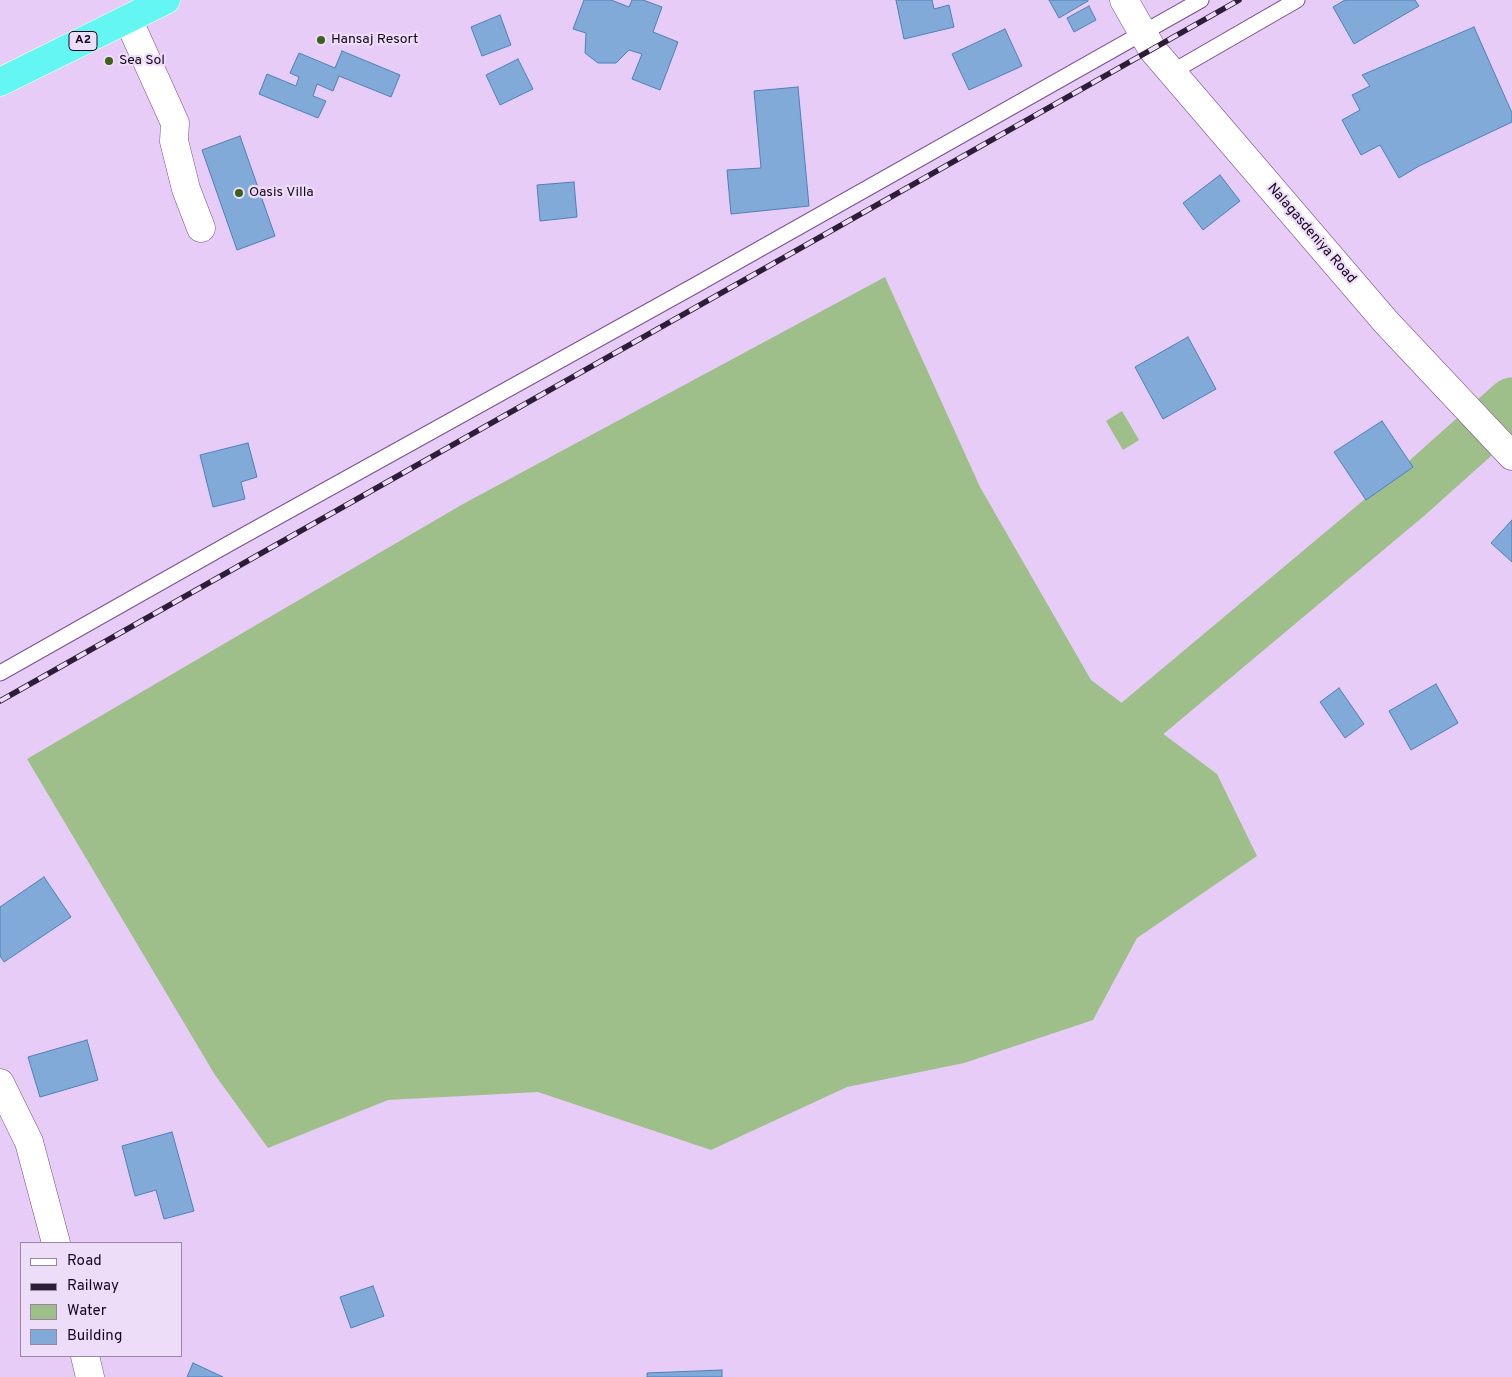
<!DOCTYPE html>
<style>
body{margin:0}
#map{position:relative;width:1512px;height:1377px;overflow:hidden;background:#e6ccf6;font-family:Overpass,sans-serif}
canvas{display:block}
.legend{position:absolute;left:20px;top:1242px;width:162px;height:115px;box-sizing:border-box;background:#eeddf9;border:1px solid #9787a1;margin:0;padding:6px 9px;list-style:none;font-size:15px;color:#14051c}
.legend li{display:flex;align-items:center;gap:10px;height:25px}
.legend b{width:25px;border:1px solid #9787a1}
</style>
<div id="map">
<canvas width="1512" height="1377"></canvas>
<ul class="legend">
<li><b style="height:6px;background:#fff"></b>Road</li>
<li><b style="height:6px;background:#2e1d37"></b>Railway</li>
<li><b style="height:14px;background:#9fbf8a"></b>Water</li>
<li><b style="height:14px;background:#82aad8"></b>Building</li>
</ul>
</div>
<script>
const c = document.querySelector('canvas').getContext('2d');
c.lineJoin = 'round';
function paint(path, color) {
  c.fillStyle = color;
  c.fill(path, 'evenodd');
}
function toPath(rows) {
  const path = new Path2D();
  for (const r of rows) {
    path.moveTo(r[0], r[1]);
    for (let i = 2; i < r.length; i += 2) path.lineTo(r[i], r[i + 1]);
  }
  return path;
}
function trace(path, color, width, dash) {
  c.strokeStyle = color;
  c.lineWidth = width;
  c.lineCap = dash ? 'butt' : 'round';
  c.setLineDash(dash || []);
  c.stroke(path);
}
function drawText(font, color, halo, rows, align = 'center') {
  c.font = font + ' Overpass,sans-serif';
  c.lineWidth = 4.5;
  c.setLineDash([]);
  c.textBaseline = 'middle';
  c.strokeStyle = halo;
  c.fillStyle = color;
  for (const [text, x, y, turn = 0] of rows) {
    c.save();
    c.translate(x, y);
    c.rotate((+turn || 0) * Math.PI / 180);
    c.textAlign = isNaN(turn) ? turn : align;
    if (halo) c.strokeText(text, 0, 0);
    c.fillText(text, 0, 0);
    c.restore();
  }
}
const water = toPath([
 [885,277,980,487,1091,680,1217,774,1257,856,1137,938,1093,1020,964,1063,847,1087,711,1150,538,1092,388,1100,268,1148,215,1075,27,759,463,504],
 [1122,411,1139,440,1123,450,1106,421]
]);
const river = toPath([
 [1137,723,1407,497,1512,403]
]);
const building = toPath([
 [584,0,611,0,629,7,632,0,643,0,662,7,653,32,678,42,660,90,632,79,642,54,629,50,616,63,598,63,585,53,586,33,573,29,584,0],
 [896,0,932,0,934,9,949,5,954,27,904,39,896,0],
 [1049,0,1088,0,1088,1,1059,18,1049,0],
 [1345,0,1415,0,1419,6,1354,44,1333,7,1345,0],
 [1089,6,1096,20,1074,32,1067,18,1089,6],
 [500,15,511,45,482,56,471,27,500,15],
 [1474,27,1512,113,1512,122,1419,166,1399,178,1380,145,1361,155,1342,120,1360,110,1352,95,1370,86,1362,75,1474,27],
 [1005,29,1022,66,969,90,952,54,1005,29],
 [342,51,400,75,391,97,339,76,333,91,317,84,313,96,326,101,318,118,259,94,267,74,296,86,299,77,290,73,299,53,335,68,342,51],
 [518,59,533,89,500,105,486,75,518,59],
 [798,87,809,206,731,214,727,170,761,168,754,91,798,87],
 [240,136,275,236,237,250,202,150,240,136],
 [1220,175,1240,201,1203,230,1183,203,1220,175],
 [574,182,577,217,540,221,537,185,574,182],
 [1188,337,1216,389,1163,419,1135,367,1188,337],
 [1382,421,1413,467,1366,500,1334,452,1382,421],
 [248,443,257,477,241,482,245,499,213,507,200,455,248,443],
 [1512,520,1512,562,1491,543,1512,520],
 [1436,684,1458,723,1411,750,1389,711,1436,684],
 [1339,688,1364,724,1345,738,1320,702,1339,688],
 [44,877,71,917,4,962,0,956,0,907,44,877],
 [87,1040,98,1080,40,1097,28,1057,87,1040],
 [172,1132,194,1211,164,1219,156,1190,135,1196,122,1146,172,1132],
 [373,1286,384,1316,351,1328,340,1297,373,1286],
 [193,1363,223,1377,187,1377,193,1363],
 [722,1370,722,1377,647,1377,647,1373,722,1370]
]);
const service = toPath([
 [1172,72,1297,0],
 [0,673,232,542,694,286,1201,0]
]);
const minor = toPath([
 [1124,0,1152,49,1386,322,1512,456],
 [128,19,175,123,174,141,186,189,201,228],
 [0,1083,29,1142,56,1243],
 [85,1356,90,1377]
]);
const trunk = toPath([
 [0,82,166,0]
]);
const rail = toPath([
 [0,701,1239,0]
]);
const markers = [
 [321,40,5,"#3d611a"],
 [109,61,5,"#3d611a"],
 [239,193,5,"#3d611a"]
];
const shields = [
 [83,41,28]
];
const shieldNames = [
 ["A2",83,41]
];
const poiNames = [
 ["Hansaj Resort",331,40],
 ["Sea Sol",119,61],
 ["Oasis Villa",249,193]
];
const streetNames = [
 ["Nalagasdeniya Road",1311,234,49]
];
paint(water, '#9fbf8a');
trace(river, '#9fbf8a', 51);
paint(building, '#82aad8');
trace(building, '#4d80bb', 1);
trace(service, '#79508f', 17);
trace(minor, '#79508f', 29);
trace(trunk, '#fff', 29);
trace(service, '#fff', 15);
trace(minor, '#fff', 28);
trace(trunk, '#63f6f3', 28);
trace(rail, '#2e1d37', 5.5);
trace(rail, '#eeddf9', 4, [11]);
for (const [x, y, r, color] of markers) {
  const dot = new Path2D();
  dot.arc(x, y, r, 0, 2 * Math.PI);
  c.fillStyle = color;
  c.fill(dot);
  trace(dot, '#eeddf9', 2);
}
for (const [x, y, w] of shields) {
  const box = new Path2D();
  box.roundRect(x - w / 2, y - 9.5, w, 19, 4);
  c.fillStyle = '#eeddf9';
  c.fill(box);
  trace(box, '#14051c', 1);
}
drawText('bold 12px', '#14051c', null, shieldNames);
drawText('14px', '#14051c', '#eeddf9', poiNames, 'left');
drawText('14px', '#14051c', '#eeddf9', streetNames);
</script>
